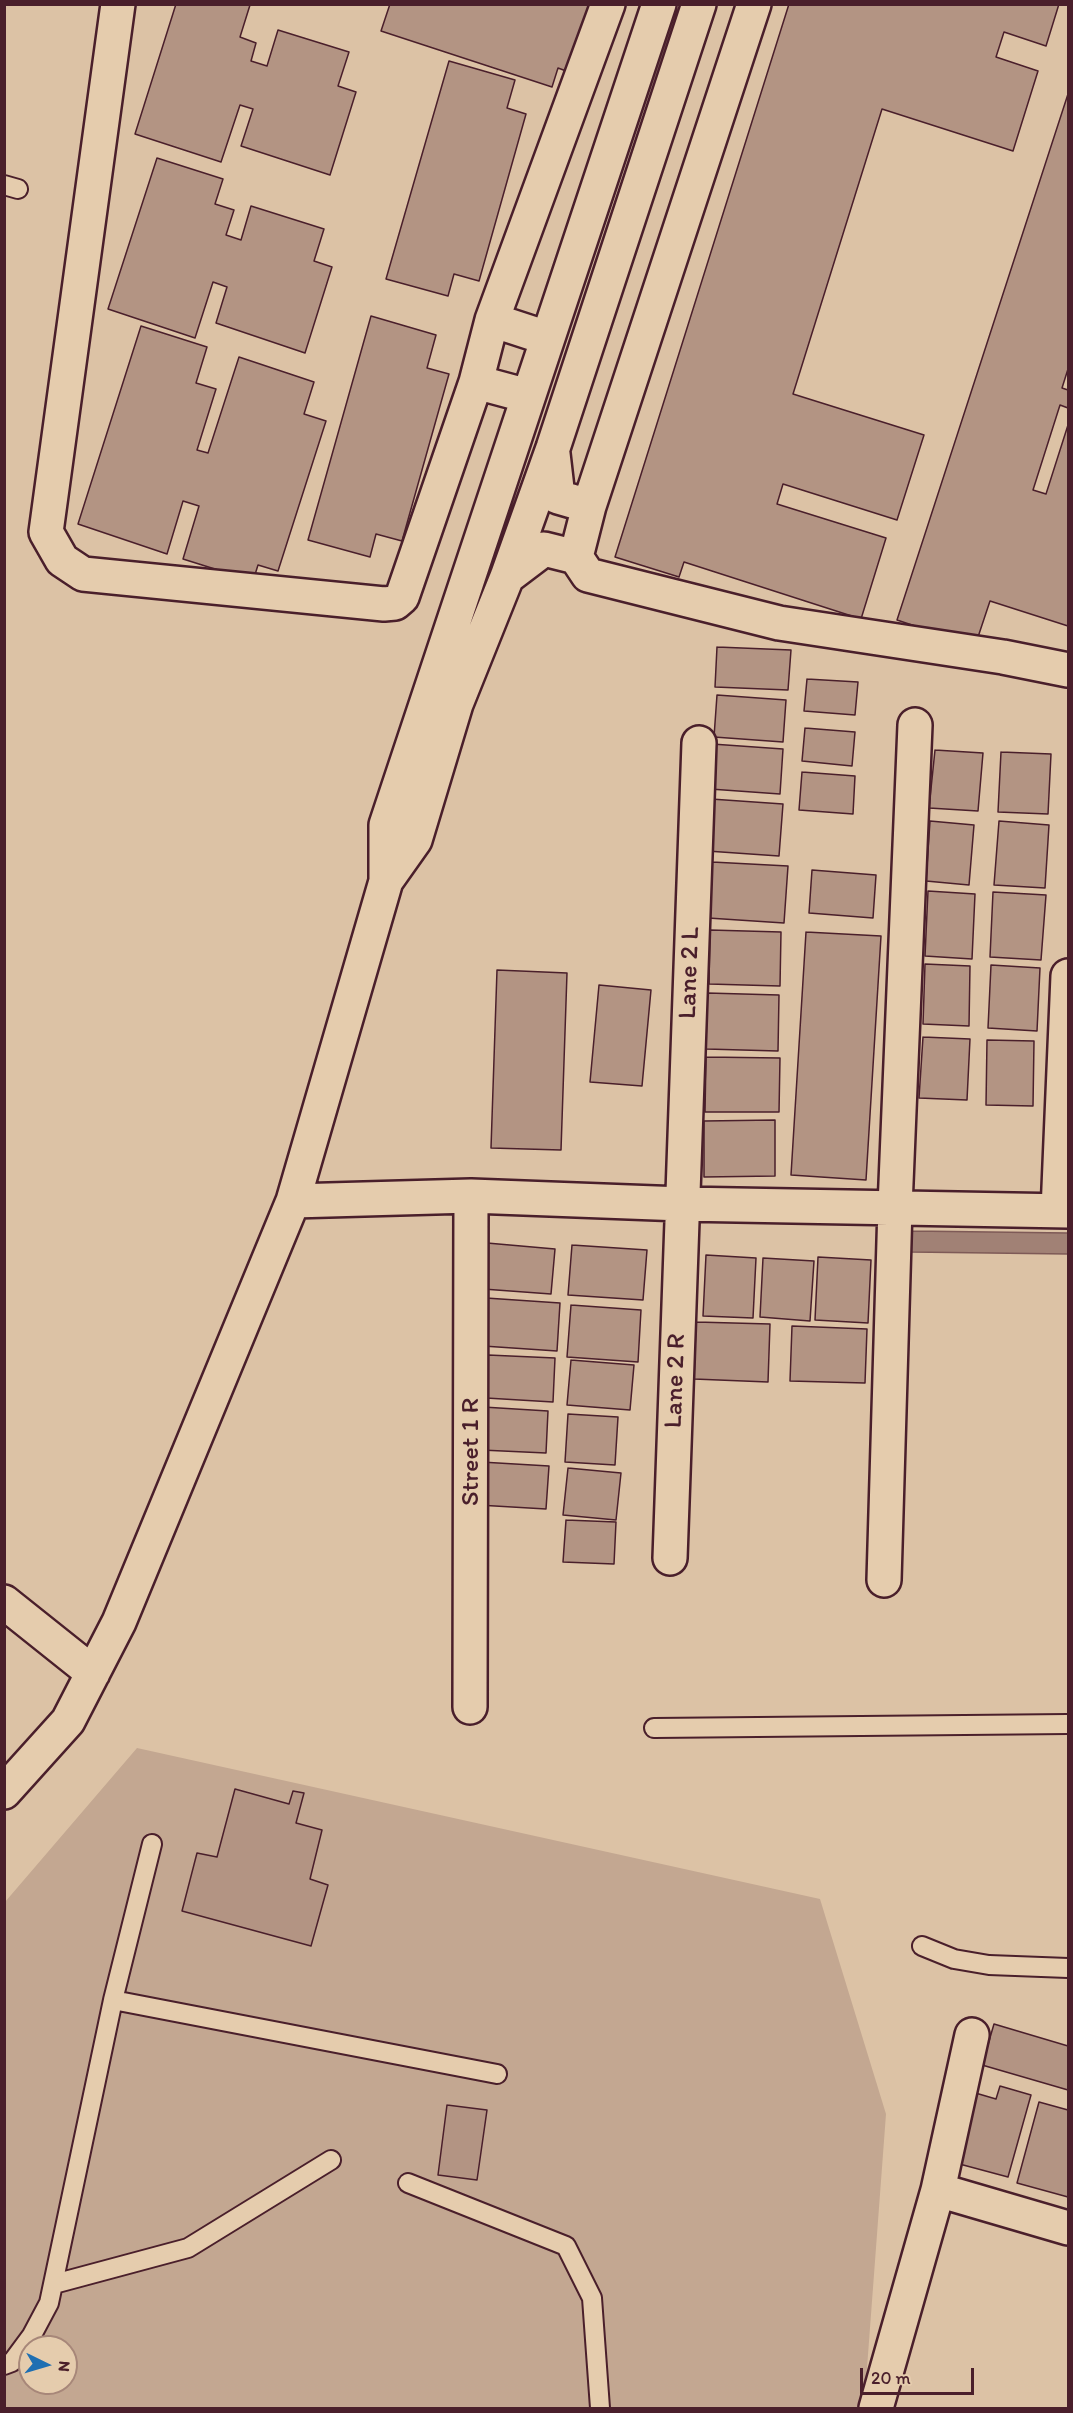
<!DOCTYPE html>
<style>
body{margin:0}
#map{position:relative;width:1073px;height:2413px;overflow:hidden;background:#dcc2a5;font-family:Itim,sans-serif}
canvas{display:block}
.frame{position:absolute;inset:0;border:6px solid #4a1f2b;pointer-events:none}
.north{position:absolute;left:18px;top:2335px;width:60px;height:60px;box-sizing:border-box;background:#e5ccad;border:2px solid #a78779;border-radius:50%;rotate:95deg;font-size:16px;font-weight:700;line-height:24px;text-align:center;color:#4a1f2b}
.north::after{content:'';display:block;margin:auto;width:21px;height:27px;background:#1f6fb2;clip-path:polygon(50% 0,100% 100%,50% 72%,0 100%)}
.scale{position:absolute;left:860px;top:2368px;width:114px;height:27px;box-sizing:border-box;border:3px solid #4a1f2b;border-top:0;padding-left:8px;font-size:18px;line-height:21px;white-space:nowrap;color:#4a1f2b;-webkit-text-stroke:4px #e5ccad;paint-order:stroke}
</style>
<div id="map">
<canvas width="1073" height="2413"></canvas>
<div class="frame"></div>
<div class="north">N</div>
<div class="scale">20 m</div>
</div>
<script>
const c = document.querySelector('canvas').getContext('2d');
c.lineJoin = 'round';
function paint(path, color) {
  c.fillStyle = color;
  c.fill(path, 'evenodd');
}
function toPath(rows) {
  const path = new Path2D();
  for (const r of rows) {
    path.moveTo(r[0], r[1]);
    for (let i = 2; i < r.length; i += 2) path.lineTo(r[i], r[i + 1]);
  }
  return path;
}
function trace(path, color, width, dash) {
  c.strokeStyle = color;
  c.lineWidth = width;
  c.lineCap = dash ? 'butt' : 'round';
  c.setLineDash(dash || []);
  c.stroke(path);
}
function drawText(font, color, halo, rows, align = 'center') {
  c.font = font + ' Itim,sans-serif';
  c.lineWidth = 6;
  c.setLineDash([]);
  c.textBaseline = 'middle';
  c.strokeStyle = halo;
  c.fillStyle = color;
  for (const [text, x, y, turn = 0] of rows) {
    c.save();
    c.translate(x, y);
    c.rotate((+turn || 0) * Math.PI / 180);
    c.textAlign = isNaN(turn) ? turn : align;
    if (halo) c.strokeText(text, 0, 0);
    c.fillText(text, 0, 0);
    c.restore();
  }
}
const green = toPath([
 [137,1748,820,1899,886,2114,864,2408,5,2408,5,1902],
 [30,2347,66,2347,66,2383,30,2383]
]);
const water = toPath([
 [912,1231,1068,1233,1068,1254,911,1252,912,1231]
]);
const building = toPath([
 [176,4,250,5,240,37,256,43,251,61,267,66,278,30,349,52,338,86,356,92,330,175,241,146,253,109,240,105,221,162,135,134,176,4],
 [390,4,600,4,577,75,558,68,552,87,381,31,390,4],
 [789,4,1059,4,1046,46,1004,32,996,57,1038,71,1013,151,882,109,793,394,924,435,897,520,783,484,777,504,886,538,861,619,684,562,679,577,615,557,789,4],
 [449,61,515,80,507,108,526,114,479,281,454,274,448,296,386,279,449,61],
 [1068,94,1068,369,1062,388,1068,390,1068,408,1060,405,1033,490,1046,494,1068,425,1068,626,990,601,975,646,897,620,1068,94],
 [157,158,223,179,215,204,234,210,226,235,241,240,251,206,324,229,314,261,332,267,305,353,216,323,227,287,213,282,195,338,108,309,157,158],
 [371,316,436,335,427,368,449,374,402,541,376,534,370,557,308,540,371,316],
 [141,326,207,347,196,383,216,389,197,450,208,453,239,357,314,382,304,414,326,421,278,571,258,565,253,581,183,559,199,506,183,501,167,554,78,524,141,326],
 [717,647,791,650,788,690,715,687,717,647],
 [807,679,858,682,855,715,804,711,807,679],
 [717,695,786,700,783,742,714,737,717,695],
 [805,728,855,732,852,766,802,761,805,728],
 [712,744,783,749,780,794,710,789,712,744],
 [935,750,983,753,978,811,929,808,935,750],
 [1001,752,1051,754,1048,814,998,812,1001,752],
 [802,772,855,776,853,814,799,810,802,772],
 [711,799,783,804,779,856,707,851,711,799],
 [930,821,974,825,969,885,926,881,930,821],
 [999,821,1049,825,1045,888,994,885,999,821],
 [712,862,788,866,784,923,708,918,712,862],
 [812,870,876,875,873,918,809,913,812,870],
 [928,891,975,894,972,959,925,956,928,891],
 [993,892,1046,895,1041,960,990,957,993,892],
 [710,930,781,932,780,986,709,984,710,930],
 [806,932,881,936,866,1180,791,1175,806,932],
 [925,964,970,966,969,1026,923,1024,925,964],
 [991,965,1040,968,1037,1031,988,1028,991,965],
 [497,970,567,973,561,1150,491,1148,497,970],
 [599,985,651,990,642,1086,590,1082,599,985],
 [707,993,779,995,778,1051,706,1049,707,993],
 [923,1037,970,1039,967,1100,919,1098,923,1037],
 [987,1040,1034,1041,1033,1106,986,1105,987,1040],
 [706,1057,780,1058,779,1112,705,1112,706,1057],
 [775,1120,775,1176,704,1177,704,1121,775,1120],
 [487,1243,555,1249,551,1294,483,1289,487,1243],
 [572,1245,647,1250,643,1300,568,1295,572,1245],
 [706,1255,756,1258,753,1318,703,1316,706,1255],
 [818,1257,871,1260,868,1323,815,1320,818,1257],
 [763,1258,814,1261,810,1321,760,1317,763,1258],
 [486,1298,560,1303,557,1351,483,1346,486,1298],
 [571,1305,641,1310,638,1362,567,1357,571,1305],
 [696,1322,770,1324,768,1382,694,1379,696,1322],
 [792,1326,867,1329,865,1383,790,1381,792,1326],
 [488,1355,555,1358,553,1402,486,1398,488,1355],
 [571,1360,634,1365,630,1410,567,1405,571,1360],
 [483,1407,548,1411,546,1453,481,1450,483,1407],
 [568,1414,618,1417,615,1465,565,1462,568,1414],
 [481,1462,549,1466,546,1509,478,1505,481,1462],
 [568,1468,621,1473,616,1520,563,1515,568,1468],
 [566,1520,616,1522,614,1564,563,1562,566,1520],
 [235,1789,289,1804,293,1791,304,1793,296,1823,322,1830,310,1879,328,1885,311,1946,182,1911,197,1853,217,1857,235,1789],
 [994,2024,1068,2046,1068,2090,982,2065,994,2024],
 [1000,2086,1031,2095,1008,2177,952,2162,972,2092,996,2099,1000,2086],
 [1039,2102,1068,2110,1068,2197,1017,2183,1039,2102],
 [447,2105,487,2110,477,2180,438,2175,447,2105]
]);
const service = toPath([
 [4,185,18,189],
 [654,1728,1068,1724],
 [152,1844,113,2000,497,2074],
 [922,1946,954,1959,989,1965,1068,1968],
 [408,2183,566,2246,592,2298,600,2408],
 [54,2284,188,2248,331,2160],
 [4,2365,12,2362,32,2335,49,2303,113,2000]
]);
const minor = toPath([
 [118,4,46,532,62,560,83,574,384,604,395,603,402,597,476,382,492,320,608,4],
 [754,4,589,506,576,557,588,575,779,623,1003,657,1068,670],
 [492,320,547,338],
 [476,382,528,396],
 [553,454,558,497,589,506],
 [507,577,544,549,576,557],
 [386,881,415,840,456,704,507,577,553,448,699,4],
 [293,1201,471,1196,682,1204,1068,1211],
 [1058,1211,1068,976],
 [670,1558,699,743],
 [884,1580,895,1207,915,725],
 [4,1602,93,1673],
 [470,1707,471,1196],
 [4,1792,68,1721,119,1622,293,1201,386,881,386,825,659,4],
 [972,2035,938,2190,1068,2228],
 [876,2408,938,2190]
]);
const streetNames = [
 ["Lane 2 L",690,973,-88],
 ["Lane 2 R",676,1381,-88],
 ["Street 1 R",471,1452,-90]
];
paint(green, '#c3a791');
paint(water, '#a18175');
trace(water, '#7e5a57', 1.5);
paint(building, '#b39483');
trace(building, '#4a1f2b', 1.5);
trace(service, '#4a1f2b', 22);
trace(minor, '#4a1f2b', 38);
trace(service, '#e5ccad', 18);
trace(minor, '#e5ccad', 33);
drawText('26px', '#4a1f2b', '#e5ccad', streetNames);
</script>
